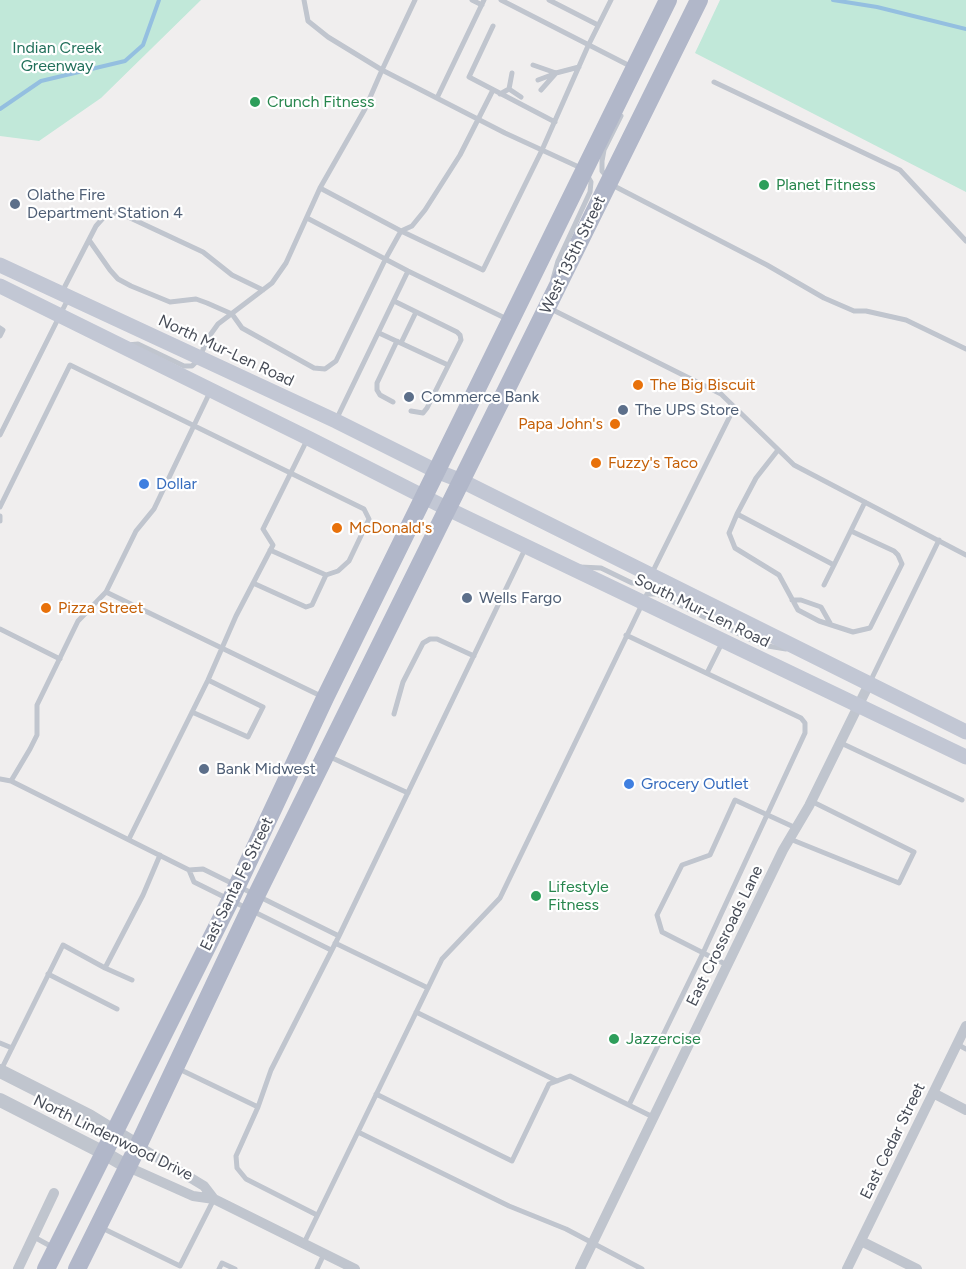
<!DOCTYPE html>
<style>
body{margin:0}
canvas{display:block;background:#f0eeee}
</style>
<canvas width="966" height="1269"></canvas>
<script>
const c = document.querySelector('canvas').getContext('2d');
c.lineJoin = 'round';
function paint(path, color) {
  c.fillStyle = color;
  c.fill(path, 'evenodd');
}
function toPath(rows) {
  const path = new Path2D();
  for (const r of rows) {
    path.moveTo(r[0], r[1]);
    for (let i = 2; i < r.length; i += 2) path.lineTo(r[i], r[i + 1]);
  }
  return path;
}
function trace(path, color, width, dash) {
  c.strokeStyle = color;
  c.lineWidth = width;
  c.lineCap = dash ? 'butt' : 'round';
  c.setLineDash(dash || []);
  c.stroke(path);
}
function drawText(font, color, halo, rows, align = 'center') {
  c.font = font + ' Figtree,sans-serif';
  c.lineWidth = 4.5;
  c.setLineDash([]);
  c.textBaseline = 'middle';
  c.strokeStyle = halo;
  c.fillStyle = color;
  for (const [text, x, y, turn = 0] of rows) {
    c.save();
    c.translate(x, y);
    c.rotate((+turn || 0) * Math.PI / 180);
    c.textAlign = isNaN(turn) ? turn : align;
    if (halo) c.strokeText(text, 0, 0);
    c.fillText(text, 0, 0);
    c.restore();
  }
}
const green = toPath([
 [0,0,201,0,101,98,39,141,0,136],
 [720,0,966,0,966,192,695,53]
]);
const stream = toPath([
 [833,0,877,7,966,29],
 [0,109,41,81,125,61,143,45,159,0]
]);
const service = toPath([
 [304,0,308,21,328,37,382,70,415,0],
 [472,0,482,5],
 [501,0,632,67],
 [549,0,598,25],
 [493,26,469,77,555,122],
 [533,65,556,73,579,67],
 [538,80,554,74],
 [714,82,900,170,966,241],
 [509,89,521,97],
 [541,90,556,73],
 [500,94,509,89,512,73],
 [437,98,484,0],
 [621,116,604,150,602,161,602,171,616,187,767,265,824,298,854,311,866,311,906,320,966,349],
 [307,218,408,271,509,320],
 [401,231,483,270,542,150,588,46,611,0],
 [401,231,412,226,425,210,460,155,493,90],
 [89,240,110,270,118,279,131,286,170,302,196,299,207,303,232,314,242,328,314,368,325,369,336,361,386,258,401,231,320,188],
 [553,279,558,261,590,192,591,182,587,175],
 [62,292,96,226,104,217,115,213,126,216,203,252,232,275,263,290],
 [394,301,457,332,460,335,461,340,427,408,423,413,411,411],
 [549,308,721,394,794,465,966,555],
 [0,328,3,330,0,336],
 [379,333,448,365],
 [401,343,416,312],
 [127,345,138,344,184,366,192,366,199,359,208,338,218,324,272,283,286,263,320,188,365,109,382,70,505,133,581,168],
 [393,402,380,395,377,390,377,383,397,341],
 [336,420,408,271],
 [0,435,68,299],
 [778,450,756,478,737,514,834,565,865,502],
 [0,507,70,365,364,509,369,519,349,561,338,571,326,575],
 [737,514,729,533,735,548,779,575,798,610,819,621,853,632,870,628,902,564,898,555,894,551,851,531],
 [0,516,0,521],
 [580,567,601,568,632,583,644,583,651,575,734,408],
 [253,583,306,607,312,605,326,575,270,550],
 [824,585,834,565],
 [106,592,323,697],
 [792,600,801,600,821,607,830,623],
 [0,629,60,659],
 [626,635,801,718,805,723,805,733,703,953,629,1105],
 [707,673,722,643],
 [870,682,939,540],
 [192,712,248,737,263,707,208,680],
 [394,714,403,682,423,643,430,639,437,639,474,656],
 [841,743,962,800],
 [328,756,408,793],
 [0,779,11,781,30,749,37,735,37,705,78,621,106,592,136,531,154,509,210,392],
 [11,781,189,870,203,869,339,936],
 [129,839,208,680,236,616,273,545,263,529,307,440],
 [790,839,899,883,914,852,811,801],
 [189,870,194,882,331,950],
 [335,943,428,988],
 [727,965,662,932,657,915,682,865,710,855,735,800,796,828],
 [105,968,132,980],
 [48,974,117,1009],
 [416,1012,557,1081],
 [0,1043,12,1048],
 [957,1044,966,1049],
 [179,1069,258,1107],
 [1,1070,63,945,105,968,143,895,160,855],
 [376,1094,512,1161,549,1084,570,1076,653,1117],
 [358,1132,509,1206,566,1229,642,1269],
 [317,1215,246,1179,237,1168,236,1156,258,1107,271,1070,339,936,526,547],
 [100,1227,180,1266,214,1199],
 [34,1237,54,1248],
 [304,1243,442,959,500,898,647,594,657,594,762,645,786,649],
 [219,1269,222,1263,235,1269],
 [317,1269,324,1254]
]);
const minor = toPath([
 [933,1093,966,1110],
 [138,1146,204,1186,214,1199],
 [128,1167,193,1196,214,1199,355,1269],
 [861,1241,917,1269],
 [18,1269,54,1193],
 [580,1269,783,850,809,806,869,684],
 [847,1269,966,1026]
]);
const tertiary = toPath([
 [0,1071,89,1116,138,1146],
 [0,1100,104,1153,128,1167]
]);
const secondary = toPath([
 [0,265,336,421,436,471,462,481,966,732],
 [0,286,310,439,448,509,966,757]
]);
const primary = toPath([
 [46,1269,230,901,325,698,668,0],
 [77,1269,138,1146,256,896,699,0]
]);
const markers = [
 [255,102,6,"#2e9e5b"],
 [764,185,6,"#2e9e5b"],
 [15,204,6,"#5c6f8a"],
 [638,385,6,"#e8710a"],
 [409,397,6,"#5c6f8a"],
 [623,410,6,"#5c6f8a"],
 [615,424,6,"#e8710a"],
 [596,463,6,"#e8710a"],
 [144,484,6,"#3f7fe0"],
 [337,528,6,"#e8710a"],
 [467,598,6,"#5c6f8a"],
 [46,608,6,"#e8710a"],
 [204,769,6,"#5c6f8a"],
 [629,784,6,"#3f7fe0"],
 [536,896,6,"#2e9e5b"],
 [614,1039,6,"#2e9e5b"]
];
const parkNames = [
 ["Indian Creek",57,48],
 ["Greenway",57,66]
];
const leisureNames = [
 ["Crunch Fitness",267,102],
 ["Planet Fitness",776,185],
 ["Lifestyle",548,887],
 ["Fitness",548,905],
 ["Jazzercise",626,1039]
];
const serviceNames = [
 ["Olathe Fire",27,195],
 ["Department Station 4",27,213],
 ["Commerce Bank",421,397],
 ["The UPS Store",635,410],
 ["Wells Fargo",479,598],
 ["Bank Midwest",216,769]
];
const streetNames = [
 ["West 135th Street",573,255,-64],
 ["North Mur-Len Road",226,351,25],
 ["South Mur-Len Road",702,611,26],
 ["East Santa Fe Street",237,884,-64],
 ["East Crossroads Lane",725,936,-64],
 ["North Lindenwood Drive",113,1138,26],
 ["East Cedar Street",893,1141,-64]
];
const foodNames = [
 ["The Big Biscuit",650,385],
 ["Papa John's",603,424,"right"],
 ["Fuzzy's Taco",608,463],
 ["McDonald's",349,528],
 ["Pizza Street",58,608]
];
const shopNames = [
 ["Dollar",156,484],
 ["Grocery Outlet",641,784]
];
paint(green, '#c1e8d9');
trace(stream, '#94bfe0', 4);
trace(service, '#c0c5ce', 5);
trace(minor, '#c0c5ce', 10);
trace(tertiary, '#c0c5ce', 14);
trace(secondary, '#c2c7d4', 15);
trace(primary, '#b1b7c9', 18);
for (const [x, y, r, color] of markers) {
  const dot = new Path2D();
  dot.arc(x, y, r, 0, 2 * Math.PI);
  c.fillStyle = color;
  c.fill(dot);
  trace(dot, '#fff', 2);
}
drawText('16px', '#22705b', '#fff', parkNames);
drawText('16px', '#27864d', '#fff', leisureNames, 'left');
drawText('16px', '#4e5e75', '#fff', serviceNames, 'left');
drawText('16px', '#484d58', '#fff', streetNames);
drawText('16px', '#c56008', '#fff', foodNames, 'left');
drawText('16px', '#366cbe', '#fff', shopNames, 'left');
</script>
